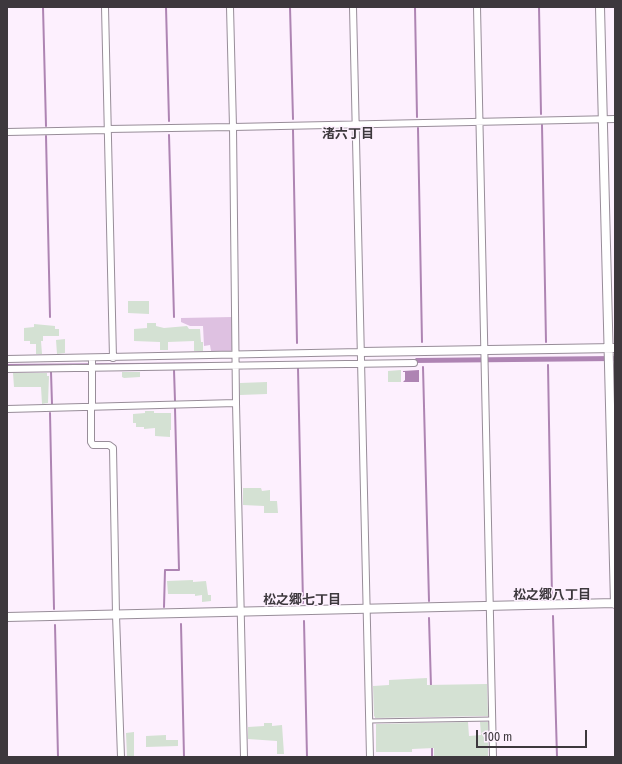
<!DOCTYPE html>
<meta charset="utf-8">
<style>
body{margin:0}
#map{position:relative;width:622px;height:764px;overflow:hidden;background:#fdf0fe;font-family:"Fira Sans Condensed",sans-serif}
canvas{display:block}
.frame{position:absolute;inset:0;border:8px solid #3d383d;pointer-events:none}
.scale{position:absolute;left:476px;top:730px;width:111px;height:18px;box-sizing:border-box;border:2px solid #3d383d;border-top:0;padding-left:5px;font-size:12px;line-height:14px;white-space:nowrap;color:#3d383d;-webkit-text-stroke:3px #fdf0fe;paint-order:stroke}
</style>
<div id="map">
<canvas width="622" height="764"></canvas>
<div class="frame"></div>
<div class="scale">100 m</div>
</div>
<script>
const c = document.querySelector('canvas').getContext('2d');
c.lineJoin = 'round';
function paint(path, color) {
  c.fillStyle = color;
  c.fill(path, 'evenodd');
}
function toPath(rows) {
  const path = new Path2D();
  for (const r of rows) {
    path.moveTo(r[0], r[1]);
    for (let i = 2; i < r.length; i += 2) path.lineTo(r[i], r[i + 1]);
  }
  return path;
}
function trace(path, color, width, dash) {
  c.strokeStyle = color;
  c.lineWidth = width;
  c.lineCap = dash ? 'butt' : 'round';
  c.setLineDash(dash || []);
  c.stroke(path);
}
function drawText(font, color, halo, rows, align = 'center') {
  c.font = font + ' "Fira Sans Condensed","Noto Sans JP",sans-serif';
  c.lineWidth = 3;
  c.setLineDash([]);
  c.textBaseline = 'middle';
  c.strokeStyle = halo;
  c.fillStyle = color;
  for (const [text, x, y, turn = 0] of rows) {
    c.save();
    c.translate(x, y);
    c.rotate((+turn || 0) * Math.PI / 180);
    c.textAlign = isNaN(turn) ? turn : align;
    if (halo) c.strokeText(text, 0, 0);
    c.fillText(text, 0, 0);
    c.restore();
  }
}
const green = toPath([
 [233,317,233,349,231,351,211,351,210,345,204,346,203,326,190,326,181,322,181,318]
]);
const water = toPath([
 [615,356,615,361,7,367,7,364,365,361,414,360,416,358],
 [419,370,419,382,403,382,405,380,405,372,403,372,403,371]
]);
const stream = toPath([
 [43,7,46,126],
 [166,7,169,121],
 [290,7,293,119],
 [415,7,417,117],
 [539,7,541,114],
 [542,125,546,342],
 [418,128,422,342],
 [293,130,297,343],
 [169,135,174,317],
 [46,136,50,317],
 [548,365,552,598],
 [423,367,429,601],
 [298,368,303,603],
 [174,370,175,401],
 [51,372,52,404],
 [50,413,54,609],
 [164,607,165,570,179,570,175,408],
 [553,616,557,757],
 [429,618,431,687],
 [304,621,307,757],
 [181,624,184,757],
 [55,625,58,757],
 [432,745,432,757]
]);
const building = toPath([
 [128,301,149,301,149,314,128,313],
 [147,323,156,323,156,326,164,328,187,326,189,329,200,329,201,342,203,342,203,351,194,351,194,341,168,342,168,350,160,350,160,342,134,341,134,329,147,328],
 [34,324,55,326,55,329,59,329,59,336,43,336,43,341,41,341,42,354,36,354,36,344,30,344,30,341,24,341,24,328,34,327],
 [65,339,65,353,57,354,56,340],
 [401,370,401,382,388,382,388,371],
 [122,372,140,372,140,377,124,378,122,377],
 [13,373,47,373,47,376,49,376,48,403,42,404,41,387,14,387],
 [267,382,267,394,240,395,240,383],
 [145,411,154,411,154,413,171,413,171,430,170,430,170,437,155,436,155,428,144,429,144,427,136,427,136,423,133,423,133,414,145,413],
 [243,488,261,488,262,491,270,490,270,501,277,501,278,513,264,513,264,506,243,505],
 [193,580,193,582,206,581,208,595,211,595,211,601,202,602,202,595,195,596,195,594,168,594,167,581],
 [427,678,427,685,487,684,488,716,375,718,375,716,374,717,373,686,389,685,389,680],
 [468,722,469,736,481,735,480,722,488,722,488,757,434,757,434,748,412,749,412,752,376,752,376,724],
 [264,723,272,723,272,726,282,725,284,754,277,754,277,741,248,739,248,727,264,726],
 [134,732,134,757,127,757,126,733],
 [166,735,166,740,178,740,178,746,146,747,146,736]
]);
const service = toPath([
 [369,721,493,719]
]);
const minor = toPath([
 [105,7,113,358],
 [230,7,233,127,236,403,244,757],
 [353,7,370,757],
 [477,7,493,757],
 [108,129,233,127,615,119],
 [7,132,108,130],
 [92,358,92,407],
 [7,359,361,352],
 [7,369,414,363],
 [91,407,91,442,93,445,109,445,113,448,116,615,121,757],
 [7,409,236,403]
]);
const tertiary = toPath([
 [600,7,615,604],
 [361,352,615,348],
 [7,617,615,603]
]);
const neighbourhoodNames = [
 ["渚六丁目",348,134],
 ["松之郷八丁目",552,595],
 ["松之郷七丁目",302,600]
];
paint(green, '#dec1e1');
paint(water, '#ae84b3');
trace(stream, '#ae84b3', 2);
paint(building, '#d4e1d3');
trace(service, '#988d99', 5);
trace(minor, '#988d99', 8);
trace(tertiary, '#988d99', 10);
trace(service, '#fff', 3);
trace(minor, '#fff', 6);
trace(tertiary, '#fff', 8);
drawText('bold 13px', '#3d383d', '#fdf0fe', neighbourhoodNames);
</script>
